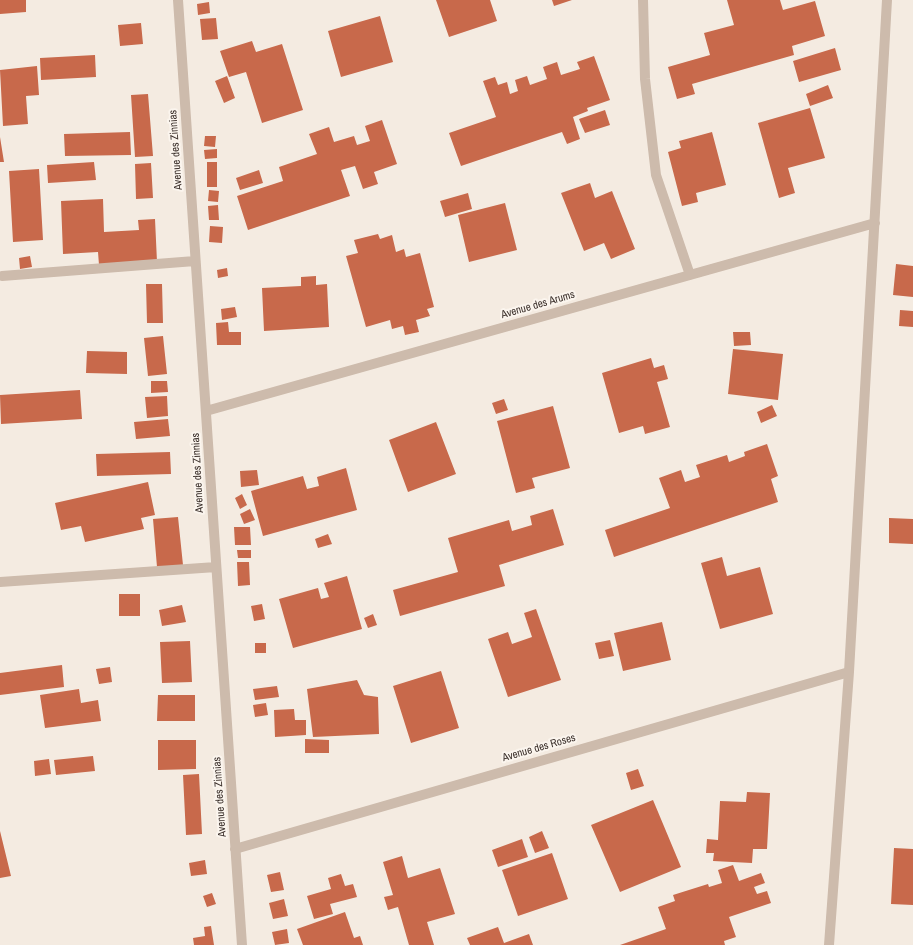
<!DOCTYPE html>
<style>
body{margin:0}
canvas{display:block;background:#f4ebe1}
</style>
<canvas width="913" height="945"></canvas>
<script>
const c = document.querySelector('canvas').getContext('2d');
c.lineJoin = 'round';
function paint(path, color) {
  c.fillStyle = color;
  c.fill(path, 'evenodd');
}
function toPath(rows) {
  const path = new Path2D();
  for (const r of rows) {
    path.moveTo(r[0], r[1]);
    for (let i = 2; i < r.length; i += 2) path.lineTo(r[i], r[i + 1]);
  }
  return path;
}
function trace(path, color, width, dash) {
  c.strokeStyle = color;
  c.lineWidth = width;
  c.lineCap = dash ? 'butt' : 'round';
  c.setLineDash(dash || []);
  c.stroke(path);
}
function drawText(font, color, halo, rows, align = 'center') {
  c.font = font + ' "Archivo Narrow",sans-serif';
  c.lineWidth = 4;
  c.setLineDash([]);
  c.textBaseline = 'middle';
  c.strokeStyle = halo;
  c.fillStyle = color;
  for (const [text, x, y, turn = 0] of rows) {
    c.save();
    c.translate(x, y);
    c.rotate((+turn || 0) * Math.PI / 180);
    c.textAlign = isNaN(turn) ? turn : align;
    if (halo) c.strokeText(text, 0, 0);
    c.fillText(text, 0, 0);
    c.restore();
  }
}
const building = toPath([
 [0,0,26,0,26,12,0,14],
 [436,0,490,0,497,21,449,37],
 [552,0,572,0,554,6],
 [727,0,780,0,783,10,815,1,825,36,792,46,794,55,692,84,695,94,677,99,668,67,710,55,704,33,734,25],
 [209,2,210,13,198,15,197,4],
 [380,16,393,62,341,77,328,31],
 [216,18,218,39,202,40,200,19],
 [141,23,143,44,120,46,118,25],
 [252,41,256,52,282,44,303,110,262,123,246,72,229,77,220,51],
 [835,48,841,70,799,82,793,61],
 [95,55,96,77,41,80,40,58],
 [594,56,610,100,587,108,588,111,573,117,580,139,567,144,562,132,461,166,449,133,496,117,483,81,495,77,498,85,507,82,510,94,518,91,515,80,527,76,530,85,547,79,543,67,557,62,561,75,580,69,577,62],
 [37,66,39,95,26,96,28,124,3,126,0,70],
 [227,76,235,98,224,103,215,81],
 [828,85,833,98,810,106,806,94],
 [148,94,153,156,135,157,131,95],
 [810,108,825,158,788,168,795,193,779,198,758,123],
 [605,110,610,125,585,133,579,119],
 [382,120,397,164,374,172,378,184,363,189,355,166,341,170,350,196,248,230,237,196,283,181,279,167,317,154,309,134,329,127,334,142,354,136,357,145,370,141,365,126],
 [130,132,131,155,65,156,64,134],
 [712,132,726,185,696,193,698,202,682,206,668,152,681,148,679,141],
 [205,136,216,136,215,147,204,146],
 [0,137,4,162,0,162],
 [217,149,217,158,205,159,204,150],
 [94,162,96,180,48,183,47,165],
 [207,162,217,162,217,187,207,187],
 [151,163,153,198,136,199,135,164],
 [39,169,43,240,13,242,9,171],
 [259,170,263,183,240,190,236,178],
 [590,183,595,198,612,191,635,249,611,259,604,243,584,251,561,193],
 [209,190,219,191,218,202,208,201],
 [468,193,472,209,445,217,440,201],
 [103,199,104,232,139,230,138,220,155,219,157,262,99,265,98,252,63,254,61,201],
 [505,203,517,250,469,262,458,215],
 [218,205,219,220,209,220,208,206],
 [210,226,223,227,222,243,209,242],
 [378,234,380,239,392,235,396,252,404,249,406,257,420,253,434,307,427,309,430,316,416,320,419,332,405,335,403,326,392,329,390,320,366,327,346,256,358,253,354,240],
 [30,256,32,267,20,269,19,258],
 [896,264,913,266,913,297,893,295],
 [227,268,228,276,218,278,217,270],
 [316,276,316,285,327,284,329,327,264,331,262,288,301,286,301,277],
 [146,284,162,284,163,323,147,323],
 [235,307,237,317,222,320,221,309],
 [900,310,913,311,913,327,899,326],
 [228,322,229,332,241,332,241,345,217,345,216,323],
 [733,332,750,332,751,345,734,346],
 [163,336,167,374,148,376,144,338],
 [733,349,783,354,778,400,728,394],
 [87,351,127,352,127,374,86,373],
 [651,358,654,368,664,365,668,379,657,382,670,427,645,434,643,426,619,433,602,373],
 [151,381,167,381,168,392,151,393],
 [80,390,82,419,1,424,0,395],
 [167,396,168,416,147,418,145,397],
 [504,399,508,410,496,414,492,403],
 [772,405,777,416,761,423,757,412],
 [553,406,570,468,532,478,535,488,516,493,497,421],
 [168,419,170,436,136,439,134,422],
 [436,422,456,474,408,492,389,440],
 [767,444,778,476,771,479,778,502,614,557,605,530,670,508,659,478,681,470,685,482,700,477,696,465,727,455,729,462,745,456,744,452],
 [170,452,171,474,97,476,96,454],
 [346,468,357,510,263,536,251,491,303,476,307,489,319,486,317,477],
 [257,470,259,485,241,487,240,471],
 [148,482,155,515,141,518,144,529,85,542,81,526,61,530,55,503],
 [242,494,247,505,240,509,235,498],
 [250,509,255,520,244,524,240,514],
 [553,509,564,545,499,565,505,586,400,616,393,590,458,572,448,538,509,520,512,531,532,525,530,516],
 [178,517,183,565,157,567,153,519],
 [889,518,913,519,913,544,889,543],
 [234,527,250,527,251,545,235,545],
 [328,534,332,544,318,548,315,539],
 [237,550,251,550,251,558,238,558],
 [722,557,727,576,760,567,773,614,720,629,701,563],
 [237,562,249,562,250,585,238,586],
 [347,576,362,629,293,648,279,599,318,588,321,599,329,597,324,583],
 [119,594,140,594,140,616,119,616],
 [262,604,265,619,254,621,251,606],
 [182,605,186,622,162,626,159,610],
 [536,609,561,680,508,697,488,639,508,632,512,644,532,637,524,613],
 [373,614,377,625,368,628,364,618],
 [662,622,671,660,623,671,614,633],
 [610,640,614,656,599,659,595,643],
 [190,641,192,682,162,683,160,642],
 [255,643,266,643,266,653,255,653],
 [62,665,64,687,0,695,0,673],
 [110,667,112,682,99,684,96,669],
 [441,671,459,728,411,743,393,686],
 [357,680,364,695,378,697,379,734,313,737,307,689],
 [277,686,279,697,255,700,253,689],
 [79,689,81,703,98,700,101,721,45,728,40,695],
 [158,695,195,695,195,721,157,721],
 [266,703,268,715,255,717,253,705],
 [294,709,295,720,306,720,306,735,275,737,274,710],
 [305,739,329,740,329,753,305,753],
 [158,740,196,740,196,769,158,770],
 [93,756,95,771,56,775,54,760],
 [49,759,51,774,35,776,34,761],
 [638,769,644,786,631,790,626,773],
 [199,774,202,834,186,835,183,775],
 [747,792,770,793,767,849,753,849,752,863,713,861,714,853,706,853,707,839,718,840,720,801,746,802],
 [653,800,681,867,620,892,591,825],
 [0,831,11,876,0,878],
 [542,831,549,848,535,853,529,837],
 [522,839,528,857,498,867,492,850],
 [894,848,913,849,913,905,891,904],
 [552,853,568,899,518,916,502,870],
 [402,856,408,878,440,868,455,914,427,922,434,945,409,945,398,907,388,910,384,897,393,895,383,862],
 [205,860,207,874,191,876,189,863],
 [733,865,739,881,761,873,765,883,754,887,757,894,767,891,771,903,729,917,736,937,724,941,725,945,620,945,666,929,658,907,675,901,673,895,708,884,709,887,722,883,718,870],
 [280,872,284,890,271,892,267,875],
 [341,874,345,886,353,884,357,897,330,904,333,914,314,919,307,896,331,889,328,878],
 [212,893,216,904,207,907,203,896],
 [284,899,288,916,273,919,269,903],
 [345,912,354,938,360,936,363,945,303,945,297,929],
 [211,926,214,945,194,945,193,938,205,936,204,927],
 [498,927,504,943,529,934,533,945,470,945,467,938],
 [287,929,289,943,275,945,272,932]
]);
const minor = toPath([
 [178,0,242,945],
 [643,0,645,79,656,175,690,275],
 [2,276,195,261],
 [206,411,875,223],
 [0,582,216,567],
 [235,849,849,672],
 [829,945,849,672,887,0]
]);
const streetNames = [
 ["Avenue des Zinnias",176,150,-94],
 ["Avenue des Arums",538,305,-16],
 ["Avenue des Zinnias",198,473,-93],
 ["Avenue des Roses",539,748,-16],
 ["Avenue des Zinnias",220,797,-94]
];
paint(building, '#c8694b');
trace(minor, '#cdbbac', 10);
drawText('11px', '#3b302b', '#fbf5ee', streetNames);
</script>
